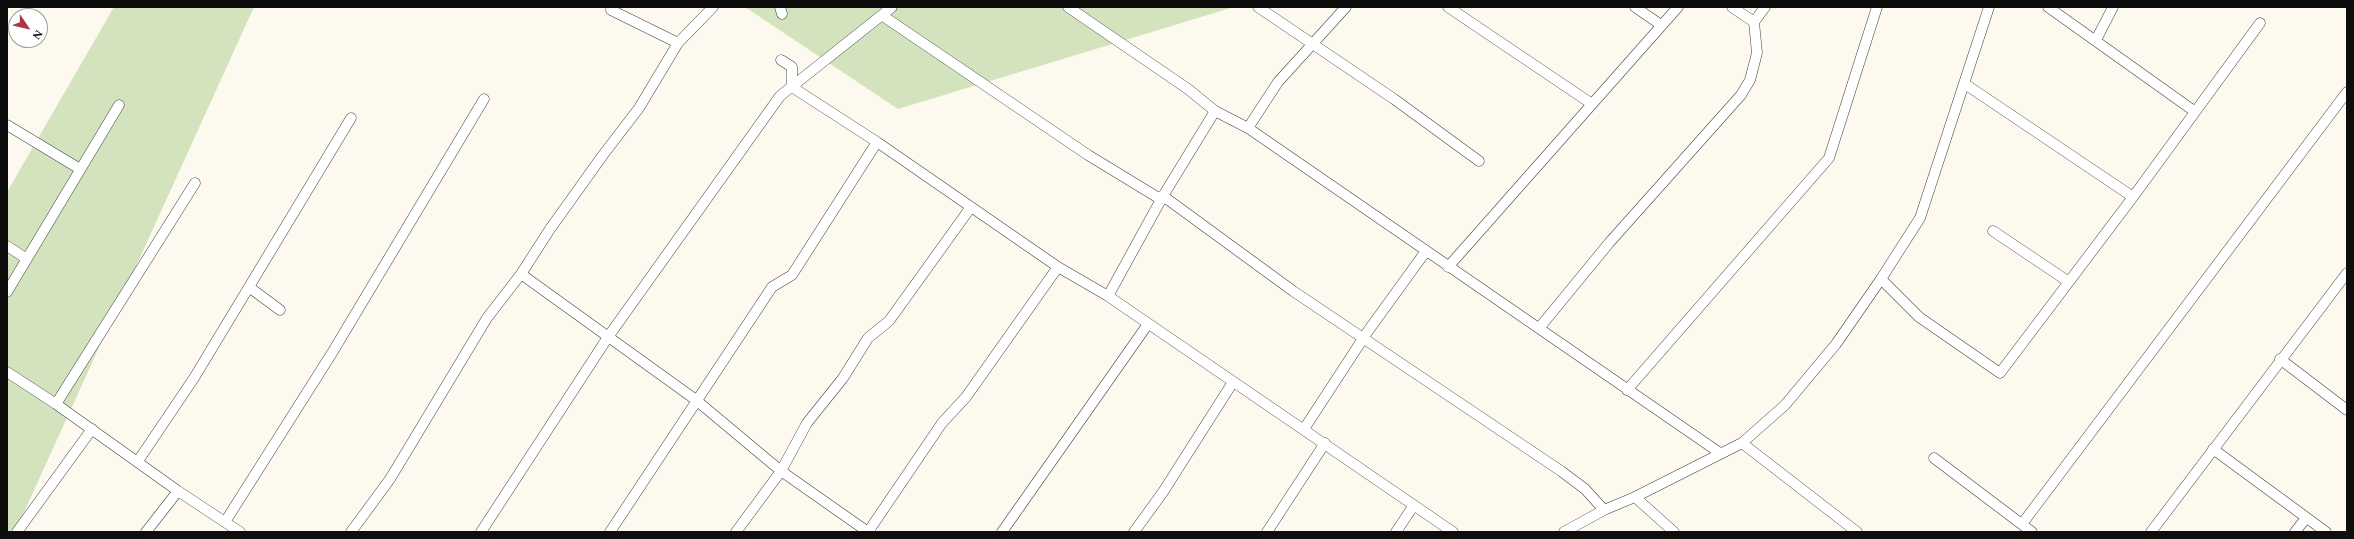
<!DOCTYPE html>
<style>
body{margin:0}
#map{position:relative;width:2354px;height:539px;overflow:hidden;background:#fdf9ef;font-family:Spectral,serif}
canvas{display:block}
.frame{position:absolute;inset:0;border:8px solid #0d0d0d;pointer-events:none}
.north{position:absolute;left:8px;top:8px;width:40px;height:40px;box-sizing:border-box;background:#fff;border:1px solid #9e9e9e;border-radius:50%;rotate:125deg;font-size:11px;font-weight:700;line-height:16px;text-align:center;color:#0d0d0d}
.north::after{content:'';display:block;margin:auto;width:14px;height:18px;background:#aa3843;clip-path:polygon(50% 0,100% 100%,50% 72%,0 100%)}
</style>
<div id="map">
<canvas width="2354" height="539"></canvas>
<div class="frame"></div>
<div class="north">N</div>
</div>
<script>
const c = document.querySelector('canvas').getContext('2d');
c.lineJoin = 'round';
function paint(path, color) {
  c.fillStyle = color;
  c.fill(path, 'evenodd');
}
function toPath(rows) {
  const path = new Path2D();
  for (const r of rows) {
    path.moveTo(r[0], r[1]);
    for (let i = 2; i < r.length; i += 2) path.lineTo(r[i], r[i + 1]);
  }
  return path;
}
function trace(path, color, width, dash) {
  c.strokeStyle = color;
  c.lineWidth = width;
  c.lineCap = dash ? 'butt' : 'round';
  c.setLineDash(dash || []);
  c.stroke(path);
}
const green = toPath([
 [114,7,254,7,15,532,7,532,7,192],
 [745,7,1234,7,898,109]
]);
const minor = toPath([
 [780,7,782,14],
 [1068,7,1188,89,1215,111,1248,128,1720,453],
 [1258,7,1394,99,1479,161],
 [1448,7,1592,104],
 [1635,7,1661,25],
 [2048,7,2194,111],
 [611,10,678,43],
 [883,16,1088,155,1157,197,1163,196,1293,291,1561,471,1585,489,1604,510],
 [1754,22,1765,7],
 [2096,40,2113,7],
 [781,60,792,67,792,87],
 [1965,84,2133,197],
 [792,87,877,142,1058,267,1108,296,1453,532],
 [7,125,80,169],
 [1248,128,1278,82,1346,7],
 [1993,231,2069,282],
 [7,246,27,259],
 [1448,267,1678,7],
 [521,274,696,400,781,471,868,532],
 [1881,279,1919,317,2000,373,2133,197,2260,23],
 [249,287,280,310],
 [7,292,119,105],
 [1108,296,1163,196,1215,111],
 [1540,327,1609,243,1741,95,1750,80,1757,53,1754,22,1732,7],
 [2280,359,2347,410],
 [7,372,56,404,178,491,240,532],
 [1627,390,1829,158,1877,7],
 [56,404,195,183],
 [1304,429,1368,331,1426,251],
 [1742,443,1857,532],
 [2213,449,2326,532],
 [1934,458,2032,532],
 [138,461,194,378,351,118],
 [1635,497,1674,532],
 [225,522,332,353,484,99],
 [2022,524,2347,92],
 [17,532,92,429],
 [146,532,178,491],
 [351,532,390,479,487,318,521,274,550,229,603,155,639,108,678,43,713,7],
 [481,532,608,337,780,96,892,7],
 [610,532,772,287,792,275,877,142],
 [736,532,781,471,807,423,843,378,868,338,889,321,971,207],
 [868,532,942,423,966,397,1058,267],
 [1002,532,1148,324],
 [1134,532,1163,492,1233,382],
 [1267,532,1325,443],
 [1396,532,1414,505],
 [1564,532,1604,510,1635,497,1742,443,1785,405,1836,344,1881,279,1920,218,1989,7],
 [2151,532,2347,273],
 [2295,532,2306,518]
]);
paint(green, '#d3e3bd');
trace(minor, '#404040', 11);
trace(minor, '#fff', 10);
</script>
